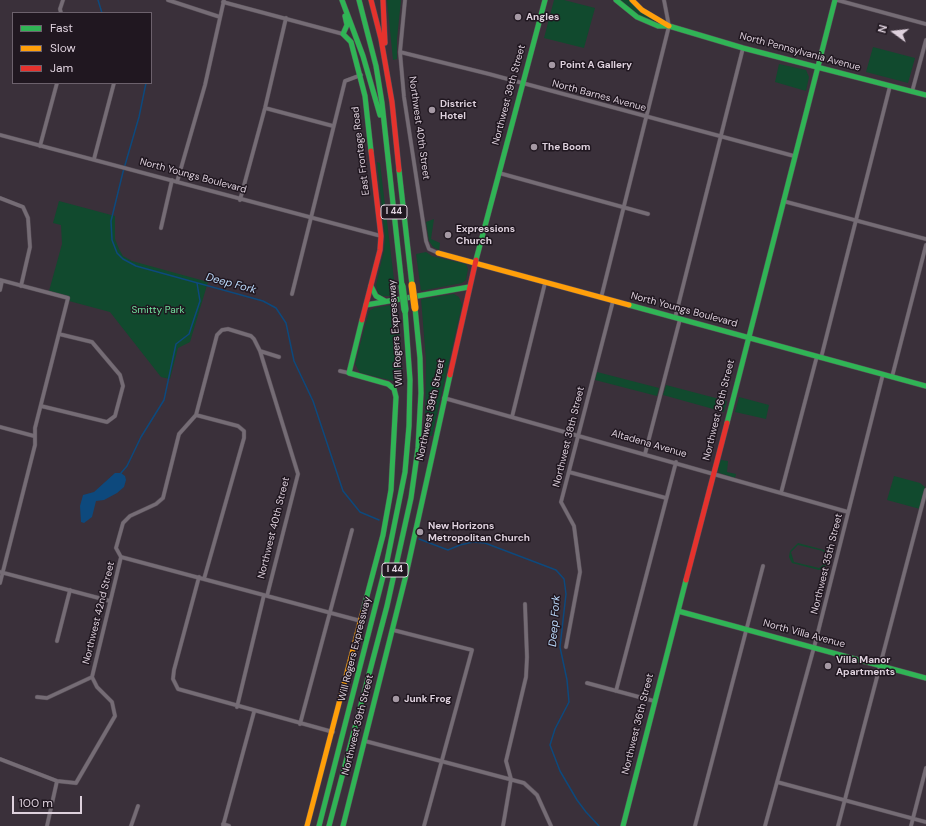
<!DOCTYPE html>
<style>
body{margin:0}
#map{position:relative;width:926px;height:826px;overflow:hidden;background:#3a303a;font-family:"DM Sans",sans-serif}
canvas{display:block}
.legend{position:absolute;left:12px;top:12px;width:140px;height:72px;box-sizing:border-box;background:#201720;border:1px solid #6c616c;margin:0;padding:5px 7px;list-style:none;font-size:12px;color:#ded1dd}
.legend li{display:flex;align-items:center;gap:8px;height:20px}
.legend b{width:20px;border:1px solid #6c616c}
.north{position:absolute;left:874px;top:12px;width:40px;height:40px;-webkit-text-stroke:3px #201720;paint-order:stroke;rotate:285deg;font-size:11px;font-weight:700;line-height:16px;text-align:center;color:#ded1dd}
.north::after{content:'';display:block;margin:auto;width:14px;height:18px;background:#ded1dd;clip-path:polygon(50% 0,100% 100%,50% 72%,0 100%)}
.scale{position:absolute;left:12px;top:796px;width:70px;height:18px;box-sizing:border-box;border:2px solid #ded1dd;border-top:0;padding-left:5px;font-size:12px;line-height:14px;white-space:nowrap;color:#ded1dd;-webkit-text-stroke:3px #201720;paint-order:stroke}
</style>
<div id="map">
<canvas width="926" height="826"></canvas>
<ul class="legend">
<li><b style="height:5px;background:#30b455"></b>Fast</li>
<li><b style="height:5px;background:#ff9f0a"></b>Slow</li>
<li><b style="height:5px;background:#e5322d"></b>Jam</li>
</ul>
<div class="north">N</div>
<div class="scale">100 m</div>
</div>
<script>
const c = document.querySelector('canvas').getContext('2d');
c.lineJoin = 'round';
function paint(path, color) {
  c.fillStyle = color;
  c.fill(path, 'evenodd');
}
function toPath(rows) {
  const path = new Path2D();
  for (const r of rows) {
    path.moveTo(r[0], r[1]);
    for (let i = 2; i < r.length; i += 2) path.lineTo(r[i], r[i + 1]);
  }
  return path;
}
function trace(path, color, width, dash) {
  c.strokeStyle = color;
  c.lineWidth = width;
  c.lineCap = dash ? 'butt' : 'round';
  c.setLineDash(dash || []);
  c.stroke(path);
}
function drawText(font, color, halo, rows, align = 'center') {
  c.font = font + ' "DM Sans",sans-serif';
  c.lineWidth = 3;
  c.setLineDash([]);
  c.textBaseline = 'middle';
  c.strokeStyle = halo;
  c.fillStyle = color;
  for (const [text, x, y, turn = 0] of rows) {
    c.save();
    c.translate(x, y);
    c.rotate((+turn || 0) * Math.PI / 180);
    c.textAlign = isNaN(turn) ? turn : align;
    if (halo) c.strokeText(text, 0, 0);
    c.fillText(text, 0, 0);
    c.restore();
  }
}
const green = toPath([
 [387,0,401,0,397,39,397,59,393,60],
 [554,0,564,0,595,8,584,48,544,38],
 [620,0,629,0,642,12,659,23,638,15],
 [873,47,915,58,908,83,866,72],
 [779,64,806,70,809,77,806,91,775,82],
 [377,162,380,163,396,296,381,296,377,291,376,285,384,250,385,238],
 [59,201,115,216,115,239,119,249,123,256,132,261,208,282,190,342,178,348,170,379,161,377,110,312,69,301,70,297,49,291,62,244,61,225,53,223],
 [434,219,431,239,440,243,439,250,433,247,429,241,426,222],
 [426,252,432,256,466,264,468,269,466,280,462,283,421,291,416,254],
 [454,294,459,297,462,305,432,436,425,436,426,360,421,299],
 [397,304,402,363,402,383,360,373,355,364,369,311,374,308],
 [597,372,659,388,657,396,595,380],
 [666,385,727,401,724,412,663,395],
 [739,397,769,405,766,419,735,412],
 [721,460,728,461,727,472,736,474,735,478,719,473,718,469],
 [894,476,920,483,925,487,920,509,887,500],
 [798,543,824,550,828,557,825,567,819,570,792,563,789,557,790,551],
 [798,545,823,551,826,556,825,563,819,568,794,562,791,552]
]);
const water = toPath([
 [115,473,121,473,125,476,126,480,124,487,117,493,104,500,96,501,92,517,84,523,81,522,80,506,83,495,94,492]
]);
const stream = toPath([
 [98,0,102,13],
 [146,83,139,117,123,172,111,221,112,240,117,253,123,259,136,266,263,301,276,308,286,323,294,361,313,401,343,491,360,512,379,520],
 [121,473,127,466,141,437,164,400,176,344,189,334,200,301,197,283],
 [419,539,448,550,460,545,473,542,485,543,556,570,564,579,566,594,560,647,567,680,569,702,555,729,550,745,560,771,577,800,586,812,599,826]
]);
const street = toPath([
 [168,0,220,17],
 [405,0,400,52,404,97,426,241,429,249,438,253],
 [837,0,926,24],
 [223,2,343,34],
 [61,13,60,9,63,0],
 [400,52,489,74,794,156],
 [912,92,926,40],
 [265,108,333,126],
 [0,135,381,236],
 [40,146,57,83],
 [94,159,114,83],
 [499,173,648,214],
 [177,182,205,85,224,0],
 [0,198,23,207,28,218,30,247,21,286],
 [240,200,265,108,286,18],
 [783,201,926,239],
 [161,228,172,180],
 [0,280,68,298,35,428,35,445,0,583],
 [0,290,2,281],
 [292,294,345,81,361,75],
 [601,298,669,26,664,0],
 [675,318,743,48],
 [260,351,279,357],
 [821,358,890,86],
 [340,371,349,373],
 [892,377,926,245],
 [444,398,848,512],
 [41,406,107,422,115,416,123,386,120,375,92,342,59,334],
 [196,415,238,426,244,431,244,438,204,579],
 [512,417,545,283],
 [0,427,34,436],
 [645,454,680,319],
 [569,472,666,498],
 [781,493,817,356],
 [121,557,361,621],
 [0,572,110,601],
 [199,577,174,670,173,679,178,689,333,732],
 [393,630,472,650,424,826],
 [57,641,70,590],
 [566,647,580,572,574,526,561,502,613,301],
 [587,683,654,701],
 [616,691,676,462],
 [37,697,47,698,92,677],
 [237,707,264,595],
 [300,724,352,530],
 [365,741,524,783,537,795,551,826],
 [0,759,57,781,76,783,115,716,112,702,97,687,92,677,121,557,116,548,123,523,130,516,156,504,163,498,179,434,196,415,217,335,222,330,228,329,251,336,254,339,260,351,298,474,267,596],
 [777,782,926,822],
 [223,824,229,826],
 [47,826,57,781],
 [131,826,138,806],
 [223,826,254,712],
 [503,826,511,779,506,761,526,677,527,657,525,604],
 [695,826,763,566],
 [765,826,816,640,883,374],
 [838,826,926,490],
 [911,826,926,768]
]);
const fast = toPath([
 [342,0,363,56,380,115],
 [359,0,376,66,382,103,402,286],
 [616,0,637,17,658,26,669,26,743,48,926,95],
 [345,16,347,25,343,34,351,42,365,96,371,151],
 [399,170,412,285],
 [476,260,545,0],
 [371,286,376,296,385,301],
 [366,305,469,287],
 [629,305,926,386],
 [362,320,349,373,388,384,394,389,396,397,391,490,383,535,363,611],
 [727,423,835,0],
 [678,611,926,678],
 [319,826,387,561,405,472,409,426,410,380,405,310],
 [329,826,387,606,411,498,418,448,421,393,420,358,415,308],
 [343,826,405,579,450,375],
 [623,826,686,580]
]);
const slow = toPath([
 [632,0,642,10,669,26],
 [438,253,629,305],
 [307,826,363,611]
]);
const jam = toPath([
 [371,0,381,39,392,102,399,170],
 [383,0,385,43],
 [362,320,380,250,381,236,371,151],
 [450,375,476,260],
 [686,580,727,423]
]);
const fastBridge = toPath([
 [402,286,405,310]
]);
const slowBridge = toPath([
 [412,285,415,308]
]);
const markers = [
 [518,17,4,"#a599a4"],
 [552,65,4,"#a599a4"],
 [432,110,4,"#a599a4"],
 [534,147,4,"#a599a4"],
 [448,235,4,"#a599a4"],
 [420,532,4,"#a599a4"],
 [828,666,4,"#a599a4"],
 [396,699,4,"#a599a4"]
];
const shields = [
 [394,212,26],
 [395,570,26]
];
const shieldNames = [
 ["I 44",394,212],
 ["I 44",395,570]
];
const poiNames = [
 ["Angles",526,17],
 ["Point A Gallery",560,65],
 ["District",440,104],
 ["Hotel",440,116],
 ["The Boom",542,147],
 ["Expressions",456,229],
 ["Church",456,241],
 ["New Horizons",428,526],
 ["Metropolitan Church",428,538],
 ["Villa Manor",836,660],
 ["Apartments",836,672],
 ["Junk Frog",404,699]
];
const streetNames = [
 ["North Pennsylvania Avenue",800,52,15],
 ["Northwest 39th Street",509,95,-75],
 ["North Barnes Avenue",599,96,15],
 ["Northwest 40th Street",419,128,82],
 ["East Frontage Road",361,151,-97],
 ["North Youngs Boulevard",193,176,15],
 ["North Youngs Boulevard",684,310,15],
 ["Will Rogers Expressway",396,333,-94],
 ["Northwest 39th Street",431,410,-78],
 ["Northwest 36th Street",719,410,-76],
 ["Northwest 38th Street",569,437,-76],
 ["Altadena Avenue",649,444,16],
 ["Northwest 40th Street",274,528,-76],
 ["Northwest 35th Street",827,564,-76],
 ["Northwest 42nd Street",99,613,-76],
 ["North Villa Avenue",804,634,15],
 ["Will Rogers Expressway",355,649,-76],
 ["Northwest 36th Street",638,724,-76],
 ["Northwest 39th Street",358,725,-76]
];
const parkNames = [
 ["Smitty Park",158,310]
];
const waterNames = [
 ["Deep Fork",231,284,15],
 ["Deep Fork",555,621,-86]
];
paint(green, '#114a2e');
paint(water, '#0d497d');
trace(stream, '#0d497d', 1.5);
trace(street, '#564d56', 4.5);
trace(fast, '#564d56', 6);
trace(slow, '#564d56', 6);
trace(jam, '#564d56', 6);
trace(street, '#756c75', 3.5);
trace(fast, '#30b455', 5);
trace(slow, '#ff9f0a', 5);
trace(jam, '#e5322d', 5);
trace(fastBridge, '#564d56', 8, []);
trace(slowBridge, '#564d56', 8, []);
trace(fastBridge, '#30b455', 7);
trace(slowBridge, '#ff9f0a', 7);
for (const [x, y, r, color] of markers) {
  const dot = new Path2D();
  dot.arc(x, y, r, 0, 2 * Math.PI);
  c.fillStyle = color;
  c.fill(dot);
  trace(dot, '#201720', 1.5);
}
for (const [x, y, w] of shields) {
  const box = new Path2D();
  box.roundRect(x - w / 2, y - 7, w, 14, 3);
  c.fillStyle = '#201720';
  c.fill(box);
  trace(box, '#ded1dd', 1);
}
drawText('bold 9px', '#ded1dd', null, shieldNames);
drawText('bold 10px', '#ded1dd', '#201720', poiNames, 'left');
drawText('10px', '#ded1dd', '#201720', streetNames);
drawText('10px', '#73e49f', '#201720', parkNames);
drawText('italic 11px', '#bddcfe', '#201720', waterNames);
</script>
